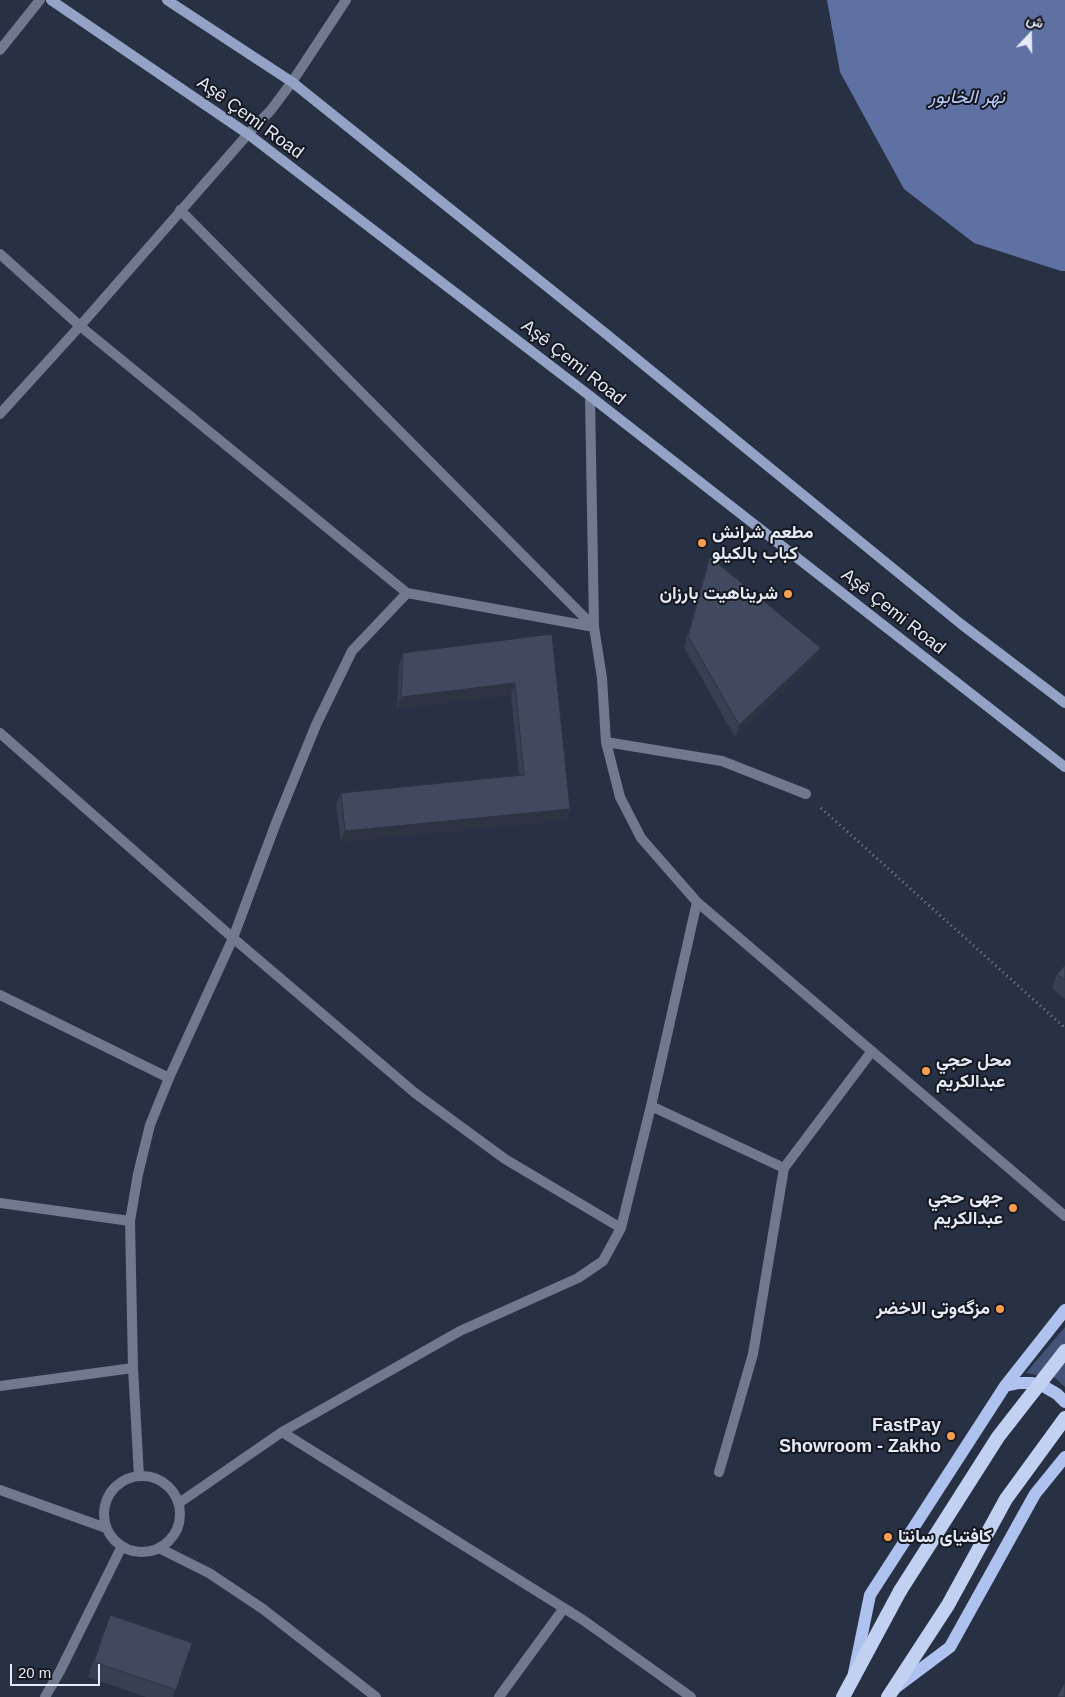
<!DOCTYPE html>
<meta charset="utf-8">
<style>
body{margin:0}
#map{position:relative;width:1065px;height:1697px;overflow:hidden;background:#283044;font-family:Arial,Vazirmatn,sans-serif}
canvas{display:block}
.north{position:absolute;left:1005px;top:10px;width:50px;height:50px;-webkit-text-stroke:4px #151821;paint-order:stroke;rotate:21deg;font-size:14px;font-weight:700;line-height:20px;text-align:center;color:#e5eaf7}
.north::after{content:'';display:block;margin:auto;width:18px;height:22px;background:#e5eaf7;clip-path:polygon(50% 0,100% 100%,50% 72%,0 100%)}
.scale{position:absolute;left:10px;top:1664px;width:90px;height:22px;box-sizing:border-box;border:2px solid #e5eaf7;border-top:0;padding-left:6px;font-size:15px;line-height:18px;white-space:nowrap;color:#e5eaf7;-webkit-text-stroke:4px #151821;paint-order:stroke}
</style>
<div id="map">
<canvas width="1065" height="1697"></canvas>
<div class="north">ش</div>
<div class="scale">20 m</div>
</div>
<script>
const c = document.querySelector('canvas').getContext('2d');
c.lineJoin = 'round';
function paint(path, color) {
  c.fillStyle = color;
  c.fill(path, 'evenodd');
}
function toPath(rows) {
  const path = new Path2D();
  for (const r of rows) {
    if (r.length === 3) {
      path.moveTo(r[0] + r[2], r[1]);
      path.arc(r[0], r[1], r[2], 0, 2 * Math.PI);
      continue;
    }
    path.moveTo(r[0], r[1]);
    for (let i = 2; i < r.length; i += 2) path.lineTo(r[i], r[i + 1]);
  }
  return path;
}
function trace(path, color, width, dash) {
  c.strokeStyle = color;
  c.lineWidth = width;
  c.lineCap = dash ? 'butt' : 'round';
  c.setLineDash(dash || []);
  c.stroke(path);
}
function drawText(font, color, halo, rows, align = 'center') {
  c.font = font + ' Arial,Vazirmatn,sans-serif';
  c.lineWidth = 4;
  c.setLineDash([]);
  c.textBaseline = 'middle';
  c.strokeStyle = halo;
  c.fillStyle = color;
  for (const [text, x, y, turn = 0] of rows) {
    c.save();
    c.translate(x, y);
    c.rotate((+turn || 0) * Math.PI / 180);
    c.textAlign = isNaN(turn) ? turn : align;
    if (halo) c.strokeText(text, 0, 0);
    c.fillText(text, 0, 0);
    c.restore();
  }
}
const green = toPath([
 [1065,1327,1065,1387,1055,1378,1026,1373]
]);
const water = toPath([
 [827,0,1065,0,1065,271,1061,271,974,243,904,189,840,72]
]);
const path = toPath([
 [821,808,1065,1028]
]);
const minor = toPath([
 [0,50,40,0],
 [248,134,271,110,292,82,346,0],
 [180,210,594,627],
 [0,254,80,326,407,593,352,651,316,725,276,823,233,938,415,1093,505,1159,621,1228],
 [590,396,594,627,602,678,606,742,620,797,641,838,697,902,1065,1216],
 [407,593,594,627],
 [0,733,233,938,169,1078,150,1125,138,1174,130,1221,133,1368,139,1476],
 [606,742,722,761,806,794],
 [0,995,169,1078],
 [651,1106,784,1168],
 [0,1203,130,1221],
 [0,1386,133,1368],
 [282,1432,583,1620,691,1697],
 [719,1472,753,1354,784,1168,872,1051],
 [142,1514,38],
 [0,1490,106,1528],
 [179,1503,282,1432,460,1331,578,1278,603,1261,621,1228,651,1106,697,902],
 [159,1548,209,1573,263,1609,376,1697],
 [45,1697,60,1671,122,1546],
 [499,1697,564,1608]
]);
const tertiary = toPath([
 [0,414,80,326,248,134]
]);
const secondary = toPath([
 [51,0,248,134,590,396,1065,767],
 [167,0,292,82,605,333,961,624,1065,703]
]);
const primary = toPath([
 [1005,1386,1019,1383,1032,1383,1045,1387,1057,1394,1065,1402],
 [854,1673,870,1595,1005,1386,1065,1310],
 [894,1689,950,1647,1035,1494,1065,1457]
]);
const trunk = toPath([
 [843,1697,900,1591],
 [888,1697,948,1605,1006,1499,1065,1418]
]);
const trunkBridge = toPath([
 [900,1591,998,1437,1065,1351]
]);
const wall = toPath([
 [710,557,816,659,735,737,684,647,706,568],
 [552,634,570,809,566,820,341,842,336,804,341,793,519,775,511,695,397,709,399,665,403,653],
 [1065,965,1065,999,1052,989,1057,974],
 [104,1630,192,1643,173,1697,146,1697,88,1677]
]);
const shadedWall = toPath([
 [821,648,816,659,735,737,739,725],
 [515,683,511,695,397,709,401,697],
 [570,809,566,820,341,842,345,831]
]);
const building = toPath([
 [710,557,821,648,739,725,688,636,710,557],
 [552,634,570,809,345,831,341,793,524,775,515,683,401,697,403,653,552,634],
 [1065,965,1065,980,1057,974,1065,965],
 [110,1615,192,1643,176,1690,94,1662,110,1615],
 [1065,1682,1065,1697,1057,1697,1065,1682]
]);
const markers = [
 [702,543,5,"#fb9e50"],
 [788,594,5,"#fb9e50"],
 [926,1071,5,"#fb9e50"],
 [1013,1208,5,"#fb9e50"],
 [1000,1309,5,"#fb9e50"],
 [951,1436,5,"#fb9e50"],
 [888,1537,5,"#fb9e50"]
];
const streetNames = [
 ["Aşê Çemi Road",250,118,36],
 ["Aşê Çemi Road",573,363,38],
 ["Aşê Çemi Road",893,612,38]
];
const poiNames = [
 ["مطعم شرانش",712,533,"left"],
 ["كباب بالكيلو",712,554,"left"],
 ["شريناهيت بارزان",778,594],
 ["محل حجي",936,1061,"left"],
 ["عبدالكريم",936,1082,"left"],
 ["جهى حجي",1003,1198],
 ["عبدالكريم",1003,1219],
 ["مزگەوتی الاخضر",990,1309],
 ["FastPay",941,1426],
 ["Showroom - Zakho",941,1447],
 ["کافتیای سانتا",898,1537,"left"]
];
const waterNames = [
 ["نهر الخابور",967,98]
];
paint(green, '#445277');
paint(water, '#5f71a2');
trace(path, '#7c8293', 3, [1, 4]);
trace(minor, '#70798f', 10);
trace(tertiary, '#70798f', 10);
trace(secondary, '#94a2c5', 10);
trace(primary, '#afc1ef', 12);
trace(trunk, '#c2d0f2', 14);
trace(trunkBridge, '#c2d0f2', 14);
paint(wall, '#383f52');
paint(shadedWall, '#2e3342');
paint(building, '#41495f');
trace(building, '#2e3342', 1);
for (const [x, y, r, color] of markers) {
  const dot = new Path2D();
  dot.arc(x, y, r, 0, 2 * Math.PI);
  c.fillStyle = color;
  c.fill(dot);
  trace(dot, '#151821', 2);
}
drawText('18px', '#e5eaf7', '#151821', streetNames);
drawText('bold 18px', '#e5eaf7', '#151821', poiNames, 'right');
drawText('italic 19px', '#b8caf7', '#151821', waterNames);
</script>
